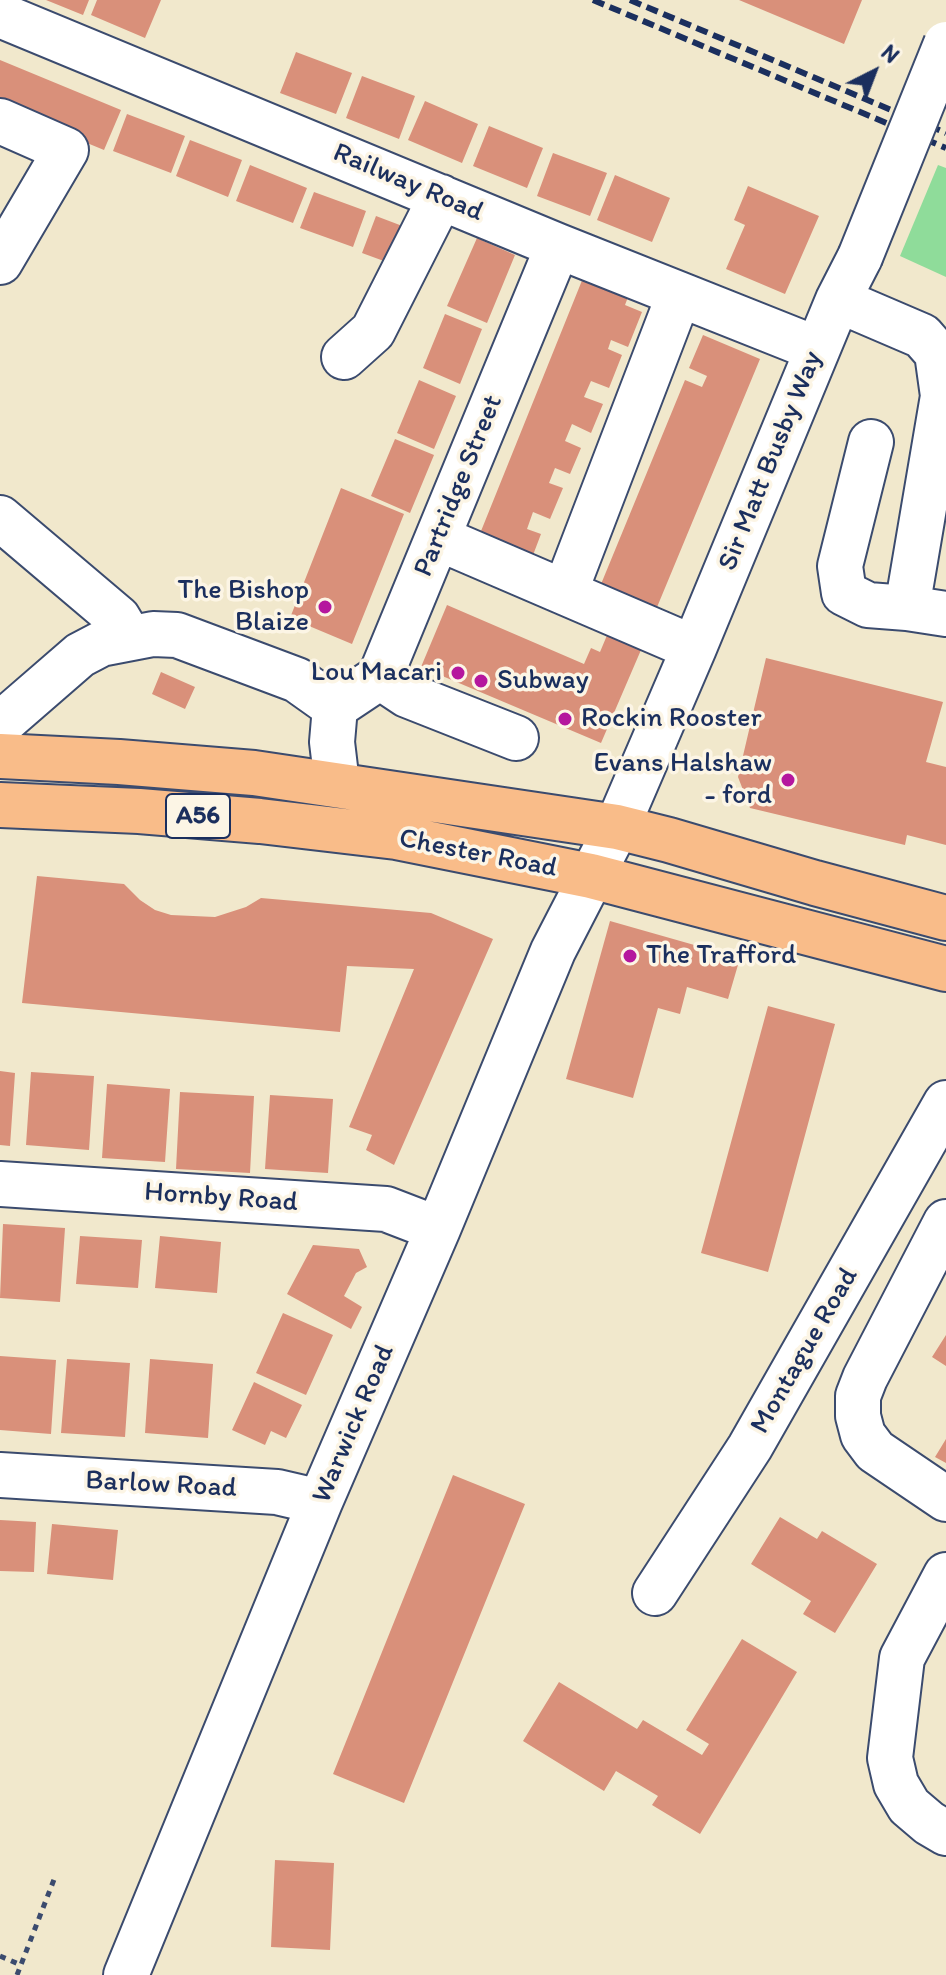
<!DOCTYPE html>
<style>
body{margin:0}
#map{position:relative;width:946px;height:1975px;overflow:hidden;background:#f1e8cc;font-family:Itim,sans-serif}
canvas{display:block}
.north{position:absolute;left:834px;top:32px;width:80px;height:80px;-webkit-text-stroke:6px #fcf5e5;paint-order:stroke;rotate:42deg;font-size:22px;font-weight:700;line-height:32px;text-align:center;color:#1b2f5e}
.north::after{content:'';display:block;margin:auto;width:28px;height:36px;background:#1b2f5e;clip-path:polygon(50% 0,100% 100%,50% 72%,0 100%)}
</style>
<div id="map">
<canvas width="946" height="1975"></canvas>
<div class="north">N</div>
</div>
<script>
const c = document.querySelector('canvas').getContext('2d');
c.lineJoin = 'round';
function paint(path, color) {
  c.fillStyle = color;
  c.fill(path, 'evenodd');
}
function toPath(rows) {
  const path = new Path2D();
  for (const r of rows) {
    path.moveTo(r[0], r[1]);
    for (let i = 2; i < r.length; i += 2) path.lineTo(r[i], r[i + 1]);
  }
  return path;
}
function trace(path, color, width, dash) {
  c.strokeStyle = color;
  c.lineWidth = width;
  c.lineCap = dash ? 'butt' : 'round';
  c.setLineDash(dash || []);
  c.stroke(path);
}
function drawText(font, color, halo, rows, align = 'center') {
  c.font = font + ' Itim,sans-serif';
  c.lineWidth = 7;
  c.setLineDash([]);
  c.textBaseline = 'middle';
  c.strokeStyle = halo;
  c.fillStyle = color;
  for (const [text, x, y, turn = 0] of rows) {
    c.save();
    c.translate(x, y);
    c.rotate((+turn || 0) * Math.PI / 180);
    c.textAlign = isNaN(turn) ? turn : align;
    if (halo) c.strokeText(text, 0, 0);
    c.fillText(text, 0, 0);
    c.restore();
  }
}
const green = toPath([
 [938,165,946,168,946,277,900,256]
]);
const building = toPath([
 [46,0,89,0,83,15],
 [97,0,161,0,145,38,91,15],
 [739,0,862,0,844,44],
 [296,52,352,73,336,114,280,93],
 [0,60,121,110,104,150,0,107],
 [362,76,415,96,399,139,346,118],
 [425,101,478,124,462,163,408,140],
 [127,114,185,136,171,173,113,151],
 [489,126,543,148,527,188,473,166],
 [190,140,242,160,228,197,176,176],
 [553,153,607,173,590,216,537,196],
 [250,165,307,188,293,223,236,201],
 [615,175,670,198,652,242,597,220],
 [748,186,819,216,785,294,726,269,745,225,734,220],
 [314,192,366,211,353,247,300,228],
 [376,216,405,227,392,264,362,253],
 [477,238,515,255,487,323,447,306],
 [583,278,628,297,625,305,642,312,628,347,611,340,608,349,622,355,609,388,591,381,584,397,603,404,591,433,572,424,565,441,581,448,570,474,555,468,549,483,563,488,550,519,533,512,527,529,541,534,530,563,477,541],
 [445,314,482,329,460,384,423,368],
 [703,335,760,359,655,612,599,589,685,380,702,387,707,376,689,368],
 [419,380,456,396,434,449,397,433],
 [395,439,434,455,410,513,371,496],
 [341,488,404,514,352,644,290,618],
 [447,605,584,664,591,648,600,652,613,621,647,636,601,743,421,667],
 [766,658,943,702,926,762,946,767,946,845,907,835,905,845,750,808,738,777],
 [161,672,195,687,185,709,152,694],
 [37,876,124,884,140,900,155,910,171,915,215,917,246,907,261,898,431,913,493,939,394,1165,366,1150,372,1135,349,1127,414,969,347,966,340,1032,22,1003],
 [610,921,740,958,728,999,687,987,680,1014,658,1008,633,1098,566,1079],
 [768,1006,835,1024,768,1272,701,1253],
 [0,1071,15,1073,10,1146,0,1145],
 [31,1072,94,1076,89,1150,26,1145],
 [107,1084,170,1089,165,1162,102,1158],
 [180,1092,254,1096,250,1173,176,1169],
 [270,1095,333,1099,328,1173,265,1169],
 [3,1224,65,1228,60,1302,0,1298],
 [80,1236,142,1240,138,1288,76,1284],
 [160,1236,221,1242,217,1293,155,1288],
 [313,1245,359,1249,367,1267,356,1273,344,1296,362,1307,351,1329,287,1294],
 [283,1313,333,1335,306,1395,256,1373],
 [946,1335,946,1366,932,1357],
 [0,1356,56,1360,51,1434,0,1430],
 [67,1359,130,1363,125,1437,61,1433],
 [150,1359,213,1364,208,1438,145,1433],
 [254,1382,302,1405,286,1438,271,1431,265,1445,232,1430],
 [946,1439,946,1463,935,1457],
 [453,1475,525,1504,404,1803,333,1774],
 [780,1517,817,1539,822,1531,877,1564,835,1633,803,1614,811,1601,751,1564],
 [0,1520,36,1522,34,1572,0,1571],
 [52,1524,118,1530,113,1580,47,1574],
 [742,1639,797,1672,700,1834,652,1805,658,1796,616,1771,604,1791,523,1741,559,1682,637,1729,643,1720,702,1755,709,1744,686,1730],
 [275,1860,334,1863,330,1950,271,1947]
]);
const path = toPath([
 [0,1956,21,1965],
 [17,1975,55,1877]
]);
const minor = toPath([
 [0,15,558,246,817,349],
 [0,121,66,150,0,262],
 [838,300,922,336,937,353,943,396,907,608,946,614],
 [344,357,373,331,441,197],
 [871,442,840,566,844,593,868,605,907,608],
 [0,518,118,618,130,638],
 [438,538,694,648],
 [565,592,679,295],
 [380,677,407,695,516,738],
 [335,707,380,677,558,246],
 [335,707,332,742,337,784],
 [0,727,4,721,80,655,101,644,153,634,177,635,297,680,335,707],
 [0,1184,386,1209,438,1229],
 [946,1222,865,1378,858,1396,858,1416,863,1435,875,1451,946,1499],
 [0,1475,277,1492,320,1502],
 [946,1575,902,1658,890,1758,896,1784,909,1806,929,1823,946,1833],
 [655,1593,750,1447,946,1103],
 [126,1975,320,1502,438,1229,553,951,617,827,694,648,838,300,860,257]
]);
const highway = toPath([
 [0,756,119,762,254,773,617,827,669,840,815,883,946,918],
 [0,805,139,811,260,821,396,837,591,876,946,969]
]);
const rail = toPath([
 [593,0,946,148],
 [630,0,946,133]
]);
const minorBridge = toPath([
 [860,257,946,44]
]);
const markers = [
 [325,607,8,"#b5179e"],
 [458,673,8,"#b5179e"],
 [481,681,8,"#b5179e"],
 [565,719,8,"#b5179e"],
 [788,780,8,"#b5179e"],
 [630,956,8,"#b5179e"]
];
const shields = [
 [198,816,64]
];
const shieldNames = [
 ["A56",198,816]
];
const streetNames = [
 ["Railway Road",408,183,23],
 ["Sir Matt Busby Way",771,461,-68],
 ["Partridge Street",459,486,-68],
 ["Chester Road",478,854,11],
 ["Hornby Road",221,1198,4],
 ["Montague Road",805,1351,-60],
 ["Warwick Road",354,1424,-67],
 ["Barlow Road",161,1485,3]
];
const poiNames = [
 ["The Bishop",309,591],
 ["Blaize",309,623],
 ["Lou Macari",442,673],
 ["Subway",497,681,"left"],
 ["Rockin Rooster",581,719,"left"],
 ["Evans Halshaw",772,764],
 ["- ford",772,796],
 ["The Trafford",646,956,"left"]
];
paint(green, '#8fdc9a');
paint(building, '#d9907a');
trace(minor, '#3b4b6e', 48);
trace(highway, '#3b4b6e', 48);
trace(path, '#3b4b6e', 5, [6, 6]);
trace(minor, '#fff', 44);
trace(highway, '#f9bc89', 44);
trace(rail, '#1b2f5e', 6, [12, 6]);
trace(minorBridge, '#3b4b6e', 48, []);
trace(minorBridge, '#fff', 44);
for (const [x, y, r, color] of markers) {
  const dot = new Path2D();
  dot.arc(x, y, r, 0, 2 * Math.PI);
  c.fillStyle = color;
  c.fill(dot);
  trace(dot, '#fcf5e5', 3);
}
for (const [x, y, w] of shields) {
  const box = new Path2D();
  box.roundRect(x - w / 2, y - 22, w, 44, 6);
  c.fillStyle = '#fcf5e5';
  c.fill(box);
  trace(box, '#1b2f5e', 2);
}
drawText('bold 26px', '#1b2f5e', null, shieldNames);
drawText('28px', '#1b2f5e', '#fcf5e5', streetNames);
drawText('28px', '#1b2f5e', '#fcf5e5', poiNames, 'right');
</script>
